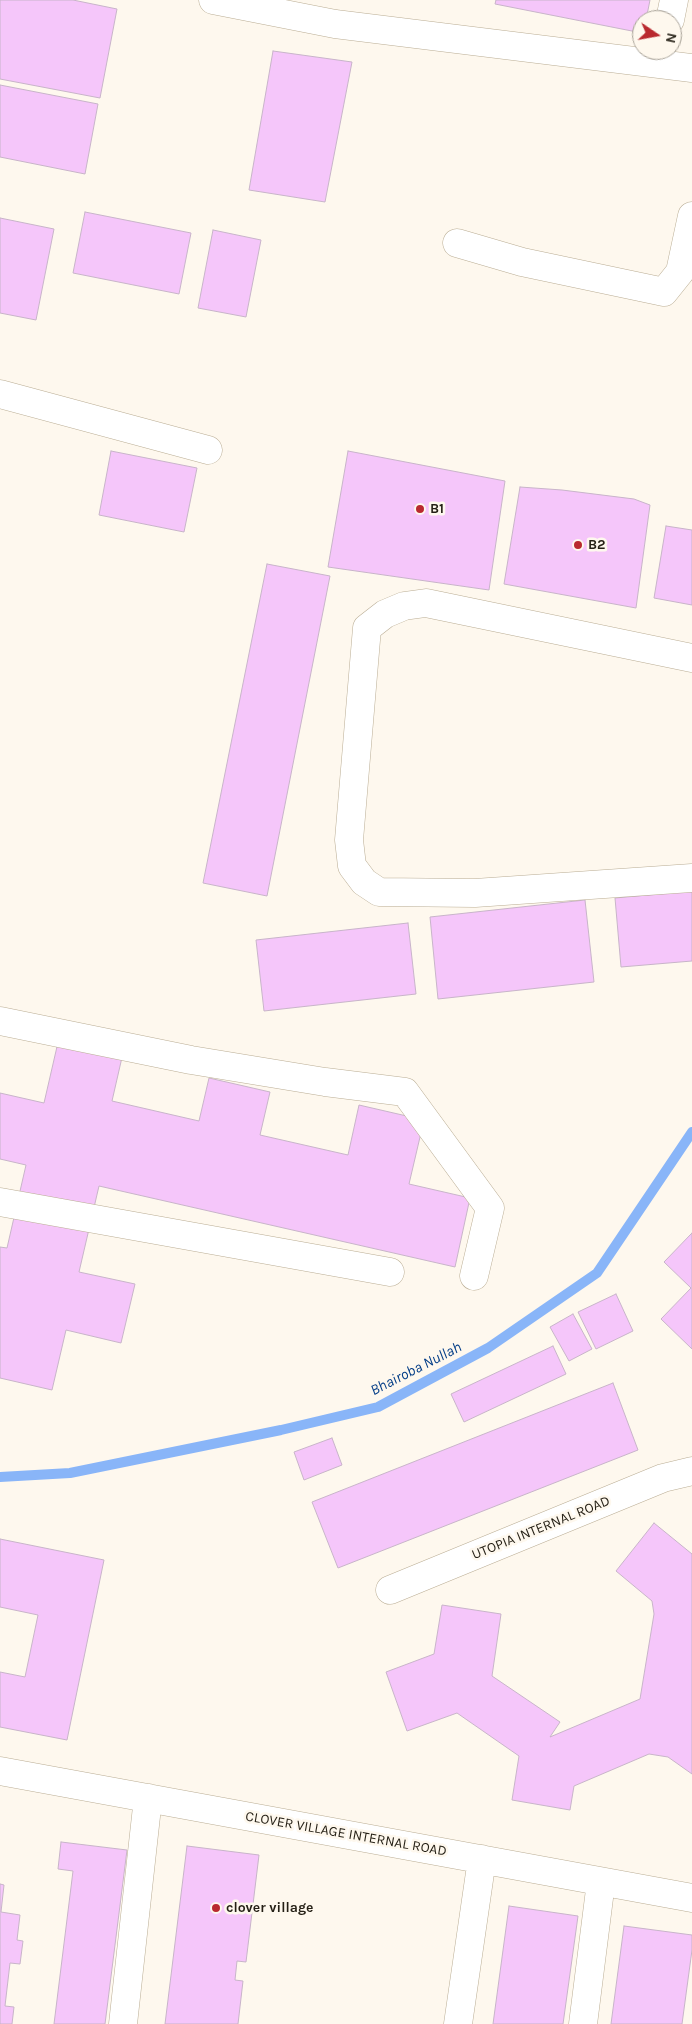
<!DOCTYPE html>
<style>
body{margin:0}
#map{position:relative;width:692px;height:2024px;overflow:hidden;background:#fef8ee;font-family:Karla,sans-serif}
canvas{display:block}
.north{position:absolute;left:632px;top:10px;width:50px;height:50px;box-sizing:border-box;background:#fef8ee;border:1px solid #a7a197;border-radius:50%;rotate:102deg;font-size:14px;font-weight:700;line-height:20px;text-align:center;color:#241f15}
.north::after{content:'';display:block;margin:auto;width:18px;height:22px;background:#b9292f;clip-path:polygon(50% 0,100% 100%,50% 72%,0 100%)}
</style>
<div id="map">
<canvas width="692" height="2024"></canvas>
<div class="north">N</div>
</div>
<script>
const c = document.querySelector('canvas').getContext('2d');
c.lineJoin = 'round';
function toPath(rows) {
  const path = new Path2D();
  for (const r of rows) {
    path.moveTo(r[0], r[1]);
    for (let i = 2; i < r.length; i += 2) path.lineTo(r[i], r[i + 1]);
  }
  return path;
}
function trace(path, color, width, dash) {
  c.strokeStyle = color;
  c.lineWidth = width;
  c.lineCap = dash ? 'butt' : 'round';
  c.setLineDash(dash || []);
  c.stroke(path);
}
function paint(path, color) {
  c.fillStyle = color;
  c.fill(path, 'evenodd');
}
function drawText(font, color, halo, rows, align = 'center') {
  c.font = font + ' Karla,sans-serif';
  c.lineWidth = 5;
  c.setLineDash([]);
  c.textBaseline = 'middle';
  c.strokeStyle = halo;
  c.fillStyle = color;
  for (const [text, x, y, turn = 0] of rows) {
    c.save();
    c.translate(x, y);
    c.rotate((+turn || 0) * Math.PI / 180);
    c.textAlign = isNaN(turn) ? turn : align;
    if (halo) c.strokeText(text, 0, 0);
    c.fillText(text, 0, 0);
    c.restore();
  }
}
const stream = toPath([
 [0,1477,70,1473,281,1430,378,1407,488,1348,597,1273,692,1132]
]);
const building = toPath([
 [0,0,73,0,117,9,100,98,0,79,0,0],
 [496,0,650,0,646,20,642,20,642,33,495,4,496,0],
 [273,51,352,62,325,202,249,190,273,51],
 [0,85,98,104,85,174,0,157,0,85],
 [85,212,191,233,179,294,73,273,85,212],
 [0,218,54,229,36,320,0,313,0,218],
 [213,230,261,240,246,317,198,308,213,230],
 [111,451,197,468,184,532,99,515,111,451],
 [348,451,505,481,489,590,328,567,348,451],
 [520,487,562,490,634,499,650,505,636,608,504,584,520,487],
 [666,526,692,530,692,605,654,598,666,526],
 [267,564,330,576,267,896,203,883,267,564],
 [692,891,692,961,621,967,615,898,692,891],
 [585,900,594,982,438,999,430,917,585,900],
 [408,923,416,994,264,1011,256,940,408,923],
 [59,1038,123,1053,112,1101,199,1121,209,1078,270,1092,260,1135,348,1155,359,1105,424,1120,409,1184,470,1198,455,1267,99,1186,79,1272,135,1284,121,1343,66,1330,52,1390,0,1378,0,1247,7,1248,26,1165,0,1159,0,1093,44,1103,59,1038],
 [692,1233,692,1349,661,1319,691,1288,664,1262,692,1233],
 [616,1294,633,1331,596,1349,578,1312,616,1294],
 [573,1314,592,1349,569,1361,550,1327,573,1314],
 [553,1346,566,1374,464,1422,451,1394,553,1346],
 [613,1383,638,1450,338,1568,312,1502,613,1383],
 [332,1438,342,1465,304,1480,294,1452,332,1438],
 [654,1523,692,1554,692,1774,668,1757,649,1754,574,1786,570,1810,512,1800,519,1756,457,1713,407,1731,386,1672,434,1654,442,1605,501,1614,492,1676,560,1722,550,1737,640,1699,654,1614,652,1601,616,1571,654,1523],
 [0,1539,104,1560,67,1740,0,1727,0,1672,25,1677,38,1615,0,1607,0,1539],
 [61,1842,127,1850,105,2024,54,2024,73,1871,58,1869,61,1842],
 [187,1846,259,1855,246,1962,237,1961,235,1980,243,1981,238,2024,165,2024,187,1846],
 [0,1884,4,1885,1,1912,20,1915,17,1940,23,1941,20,1964,10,1963,5,2006,14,2007,12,2024,0,2024,0,1884],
 [509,1906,578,1916,563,2024,493,2024,509,1906],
 [624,1926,692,1935,692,1950,682,2024,611,2024,624,1926]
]);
const minor = toPath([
 [213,0,335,24,692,68],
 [670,20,674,0],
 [457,243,522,262,664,292,680,272,692,216],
 [0,394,208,450],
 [692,658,426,603,404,606,385,614,367,628,349,840,352,866,364,882,379,892,475,893,692,878],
 [0,1021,191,1060,325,1082,405,1092,490,1208,474,1276],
 [0,1202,390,1272],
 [390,1590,663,1478,692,1471],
 [0,1771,692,1898],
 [123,2024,148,1798],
 [458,2024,482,1859],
 [583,2024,601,1882]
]);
const markers = [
 [420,509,5,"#b9292f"],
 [578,545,5,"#b9292f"],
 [216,1908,5,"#b9292f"]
];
const poiNames = [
 ["B1",430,509],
 ["B2",588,545],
 ["clover village",226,1908]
];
const streetNames = [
 ["UTOPIA INTERNAL ROAD",541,1528,-22],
 ["CLOVER VILLAGE INTERNAL ROAD",346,1834,10]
];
const waterNames = [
 ["Bhairoba Nullah",416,1369,-27]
];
trace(stream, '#89b5f8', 10);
paint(building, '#f5c6fa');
trace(building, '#c8b4c9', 1);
trace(minor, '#baad94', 29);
trace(minor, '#fff', 28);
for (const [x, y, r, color] of markers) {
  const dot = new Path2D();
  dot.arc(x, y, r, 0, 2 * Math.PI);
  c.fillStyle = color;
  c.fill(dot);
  trace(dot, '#fef8ee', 2);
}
drawText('bold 14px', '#241f15', '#fef8ee', poiNames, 'left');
drawText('14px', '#241f15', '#fef8ee', streetNames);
drawText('italic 15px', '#033d87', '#fef8ee', waterNames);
</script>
